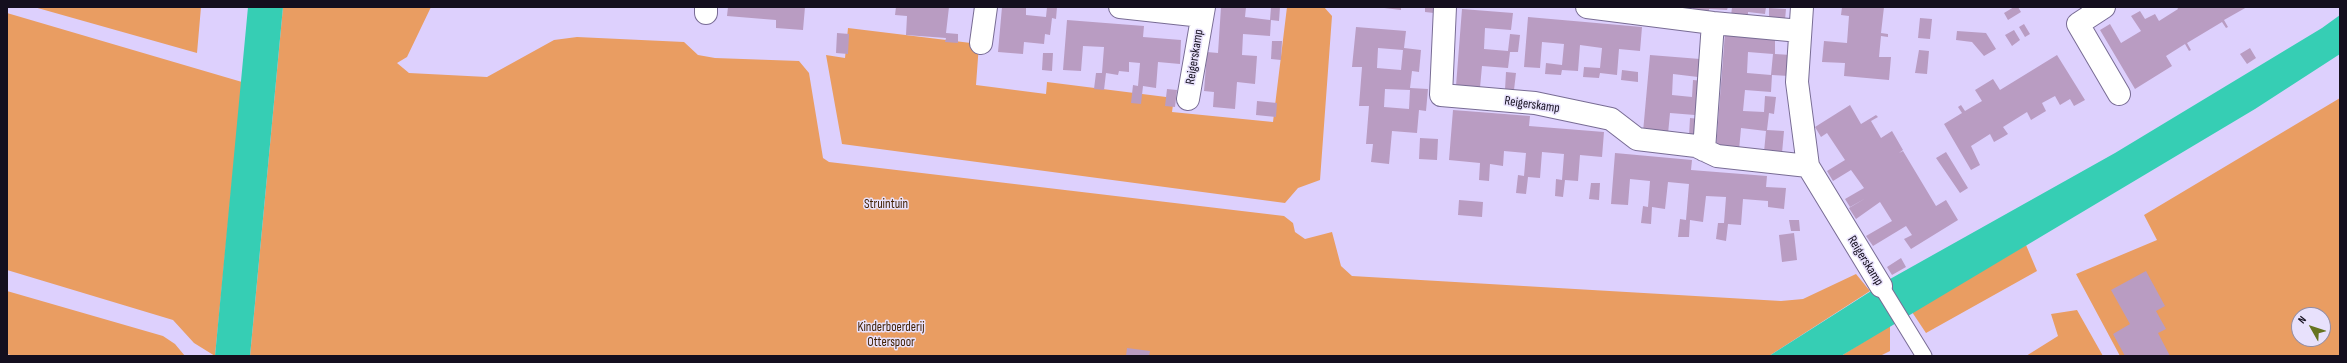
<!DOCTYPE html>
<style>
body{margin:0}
#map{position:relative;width:2347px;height:363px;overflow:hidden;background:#ddd0fd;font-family:"Sofia Sans Condensed",sans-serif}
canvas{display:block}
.frame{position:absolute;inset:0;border:8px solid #140f1e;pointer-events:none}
.north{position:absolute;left:2291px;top:307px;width:40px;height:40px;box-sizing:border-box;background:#e8e1fc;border:1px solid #938da3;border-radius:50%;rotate:309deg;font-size:11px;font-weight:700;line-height:16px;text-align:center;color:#140f1e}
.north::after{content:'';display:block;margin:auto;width:14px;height:18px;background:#667420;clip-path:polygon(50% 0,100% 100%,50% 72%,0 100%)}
</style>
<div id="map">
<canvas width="2347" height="363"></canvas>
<div class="frame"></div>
<div class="north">N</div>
</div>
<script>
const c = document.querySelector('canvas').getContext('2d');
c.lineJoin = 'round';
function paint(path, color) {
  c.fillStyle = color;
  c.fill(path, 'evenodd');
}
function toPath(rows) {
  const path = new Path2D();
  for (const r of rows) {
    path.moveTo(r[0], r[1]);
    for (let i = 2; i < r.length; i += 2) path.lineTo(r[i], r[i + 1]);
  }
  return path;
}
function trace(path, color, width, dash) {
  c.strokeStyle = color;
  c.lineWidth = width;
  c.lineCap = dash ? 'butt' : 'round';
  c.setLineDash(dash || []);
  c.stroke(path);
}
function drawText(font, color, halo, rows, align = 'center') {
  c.font = font + ' "Sofia Sans Condensed",sans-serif';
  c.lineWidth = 3;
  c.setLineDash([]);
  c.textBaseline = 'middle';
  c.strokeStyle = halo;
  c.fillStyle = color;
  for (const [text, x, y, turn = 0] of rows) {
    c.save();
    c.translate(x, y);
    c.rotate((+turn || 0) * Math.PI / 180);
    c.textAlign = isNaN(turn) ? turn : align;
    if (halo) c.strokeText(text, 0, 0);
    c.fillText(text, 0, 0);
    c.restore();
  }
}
const green = toPath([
 [34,7,201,7,197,53],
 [283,7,431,7,407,57,397,63,409,73,487,77,554,40,577,37,684,42,698,55,715,58,799,61,809,73,823,158,829,162,1284,216,1293,223,1295,232,1305,239,1332,232,1341,266,1352,276,1781,301,1803,299,1856,274,1870,291,1769,356,250,356],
 [1287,7,1324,7,1332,16,1320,180,1298,188,1285,203,842,144,826,55,845,58,848,28,979,44,976,85,1046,94,1047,82,1174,98,1172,112,1273,122],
 [7,13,242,82,215,356,194,343,173,320,7,270],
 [2340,98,2340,356,2120,356,2076,274,2157,240,2144,215],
 [2299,315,2323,315,2323,339,2299,339],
 [2026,245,2037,271,1926,333,1912,312],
 [7,291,163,336,175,344,185,356,14,356,7,354],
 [2077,310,2103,356,2026,356,2058,336,2051,314],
 [1890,325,1890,351,1880,356,1841,356]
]);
const water = toPath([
 [248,7,283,7,250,356,215,356],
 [2340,15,2340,54,2255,109,1841,356,1769,356,1890,279,2115,153,2322,28]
]);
const building = toPath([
 [728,7,805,7,803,30,776,28,776,20,727,16],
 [896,7,949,7,946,33,958,34,958,43,945,42,946,38,906,35,907,16,895,15],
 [1002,7,1026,7,1026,15,1046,17,1047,7,1057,7,1056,19,1052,18,1050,35,1045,34,1044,44,1024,42,1023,54,998,52],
 [1221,7,1246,7,1245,17,1270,20,1271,7,1280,7,1279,21,1271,20,1270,36,1243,34,1242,55,1257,56,1255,84,1237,82,1235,109,1213,107,1214,92,1204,91,1207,52,1218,53],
 [1376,7,1401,7,1401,10],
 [1425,7,1435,7,1434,13,1425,12],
 [1693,7,1728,7,1727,10,1709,9,1709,14,1693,12],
 [1732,7,1766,7,1765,14,1748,12,1748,17,1731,16],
 [1842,7,1884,7,1881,33,1888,34,1888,37,1881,36,1879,57,1891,57,1889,80,1844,76,1845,63,1822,62,1824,41,1847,43,1849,16,1841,15],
 [2014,7,2018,7,2021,12,2008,20,2004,13],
 [2177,7,2247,7,2224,20,2228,27,2226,28,2222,22,2187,43,2191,50,2189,51,2185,44,2166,56,2172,66,2135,89,2100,30,2110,24,2121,43,2141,31,2131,16,2140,11,2145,19,2155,14,2159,21,2178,9],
 [1769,8,1786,9,1785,20,1769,19],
 [1462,9,1513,13,1511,30,1485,28,1484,49,1508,51,1510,34,1520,35,1518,52,1510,52,1508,68,1482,66,1480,88,1456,86],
 [1528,17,1642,27,1640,51,1619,49,1617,75,1600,73,1599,78,1583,77,1584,67,1600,68,1602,48,1580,45,1578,71,1562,70,1561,75,1545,74,1546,63,1562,65,1564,44,1542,42,1540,68,1524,67],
 [1920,18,1932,19,1930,39,1918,38],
 [1067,20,1144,26,1143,37,1181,40,1180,64,1158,62,1156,88,1143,86,1141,104,1131,103,1133,85,1138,86,1140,63,1129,62,1129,72,1119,71,1118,75,1106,73,1104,90,1094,89,1096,73,1102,73,1104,47,1083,46,1081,71,1063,70],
 [2024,24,2030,34,2025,37,2019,27],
 [1356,27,1406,31,1404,48,1421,50,1419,72,1412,71,1410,88,1428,89,1426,111,1419,110,1417,133,1392,131,1389,164,1371,162,1373,144,1366,144,1369,106,1359,106,1362,67,1352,67],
 [1378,48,1403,50,1401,70,1377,68],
 [1385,89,1410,90,1409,109,1384,107],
 [2014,30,2020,40,2012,46,2005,35],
 [1957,31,1986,33,1996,49,1984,56,1972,42,1956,40],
 [837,33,849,34,848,54,836,53],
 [1725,33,1775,37,1775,54,1791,55,1789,76,1772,75,1771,92,1745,90,1743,111,1764,112,1765,96,1776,97,1774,114,1769,113,1767,130,1784,131,1782,153,1764,152,1766,131,1741,128,1739,150,1716,148],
 [1748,52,1773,54,1771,75,1747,73],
 [1272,41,1282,41,1281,60,1271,59],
 [2250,48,2256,58,2247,64,2240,54],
 [1919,50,1929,51,1927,74,1915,73],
 [1043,53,1053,53,1052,71,1042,70],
 [1650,55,1700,59,1698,77,1673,74,1672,95,1692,97,1693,80,1703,81,1702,99,1697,98,1695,115,1670,113,1668,134,1643,132],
 [2057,55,2085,100,2074,106,2070,99,2060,105,2055,96,2042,103,2046,111,2031,120,2027,112,2003,127,2008,134,2003,137,1994,142,1990,134,1979,141,1971,146,1980,165,1971,170,1944,124,1962,113,1958,107,1961,105,1965,111,1982,101,1975,90,1993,79,2000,90],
 [1622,70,1638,72,1638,82,1621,80],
 [1506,72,1516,73,1514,90,1505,90],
 [1167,89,1177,90,1175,107,1165,106],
 [1257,101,1277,103,1276,117,1256,115],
 [1850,105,1861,124,1876,115,1878,117,1871,121,1881,138,1892,131,1903,150,1899,153,1903,151,1936,206,1946,200,1958,220,1911,249,1904,239,1912,235,1906,226,1873,246,1866,236,1892,221,1880,202,1856,219,1849,208,1866,198,1850,207,1845,199,1864,188,1851,170,1833,181,1827,171,1845,160,1827,133,1821,137,1815,127],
 [1453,110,1530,116,1529,126,1604,132,1602,157,1580,155,1578,181,1565,180,1563,197,1555,196,1556,179,1562,180,1564,154,1542,152,1540,178,1528,177,1526,194,1516,193,1518,175,1524,176,1526,153,1504,151,1503,166,1490,164,1489,181,1479,180,1480,163,1449,160],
 [1690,118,1700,119,1698,137,1689,136],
 [1420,138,1438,139,1437,160,1419,159],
 [1946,152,1968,188,1960,193,1936,158],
 [1615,153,1692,160,1691,170,1767,176,1766,187,1786,188,1784,209,1768,207,1768,201,1743,199,1741,225,1728,224,1726,241,1716,239,1718,223,1724,223,1726,197,1706,196,1703,222,1690,220,1689,237,1678,237,1680,219,1686,220,1689,184,1668,182,1665,209,1652,207,1651,224,1641,223,1643,206,1648,207,1650,181,1630,179,1628,205,1611,204],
 [1591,183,1600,183,1599,200,1589,199],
 [1459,200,1483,202,1482,217,1458,215],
 [1789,220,1799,220,1800,231,1791,231],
 [1794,233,1797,260,1782,262,1779,235],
 [1901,258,1906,267,1892,275,1887,267],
 [2146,271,2165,306,2156,311,2166,329,2158,333,2170,356,2125,356,2113,334,2130,324,2111,290],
 [1127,348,1150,351,1149,356,1126,356]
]);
const lane = toPath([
 [1881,286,1924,356]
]);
const street = toPath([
 [1120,7,1202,16],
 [1445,7,1441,95,1535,103,1611,119,1637,139,1696,146,1717,156,1808,166],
 [1587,7,1713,23,1800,31],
 [1802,7,1797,82,1808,166,1881,286],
 [2104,7,2078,24,2119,94],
 [706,13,706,7],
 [981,43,986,7],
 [1188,99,1204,7],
 [1704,150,1713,23]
]);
const streetNames = [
 ["Reigerskamp",1195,57,-81],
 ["Reigerskamp",1532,105,8],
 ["Reigerskamp",1865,261,58]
];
const parkNames = [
 ["Struintuin",886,205],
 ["Kinderboerderij",891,328],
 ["Otterspoor",891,343]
];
paint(green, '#e99d62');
paint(water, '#36ceb4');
paint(building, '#b99cc2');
trace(lane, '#786c94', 17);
trace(street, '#786c94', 24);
trace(lane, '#fff', 15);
trace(street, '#fff', 22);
drawText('13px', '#140f1e', '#e8e1fc', streetNames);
drawText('13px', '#412104', '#e8e1fc', parkNames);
</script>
